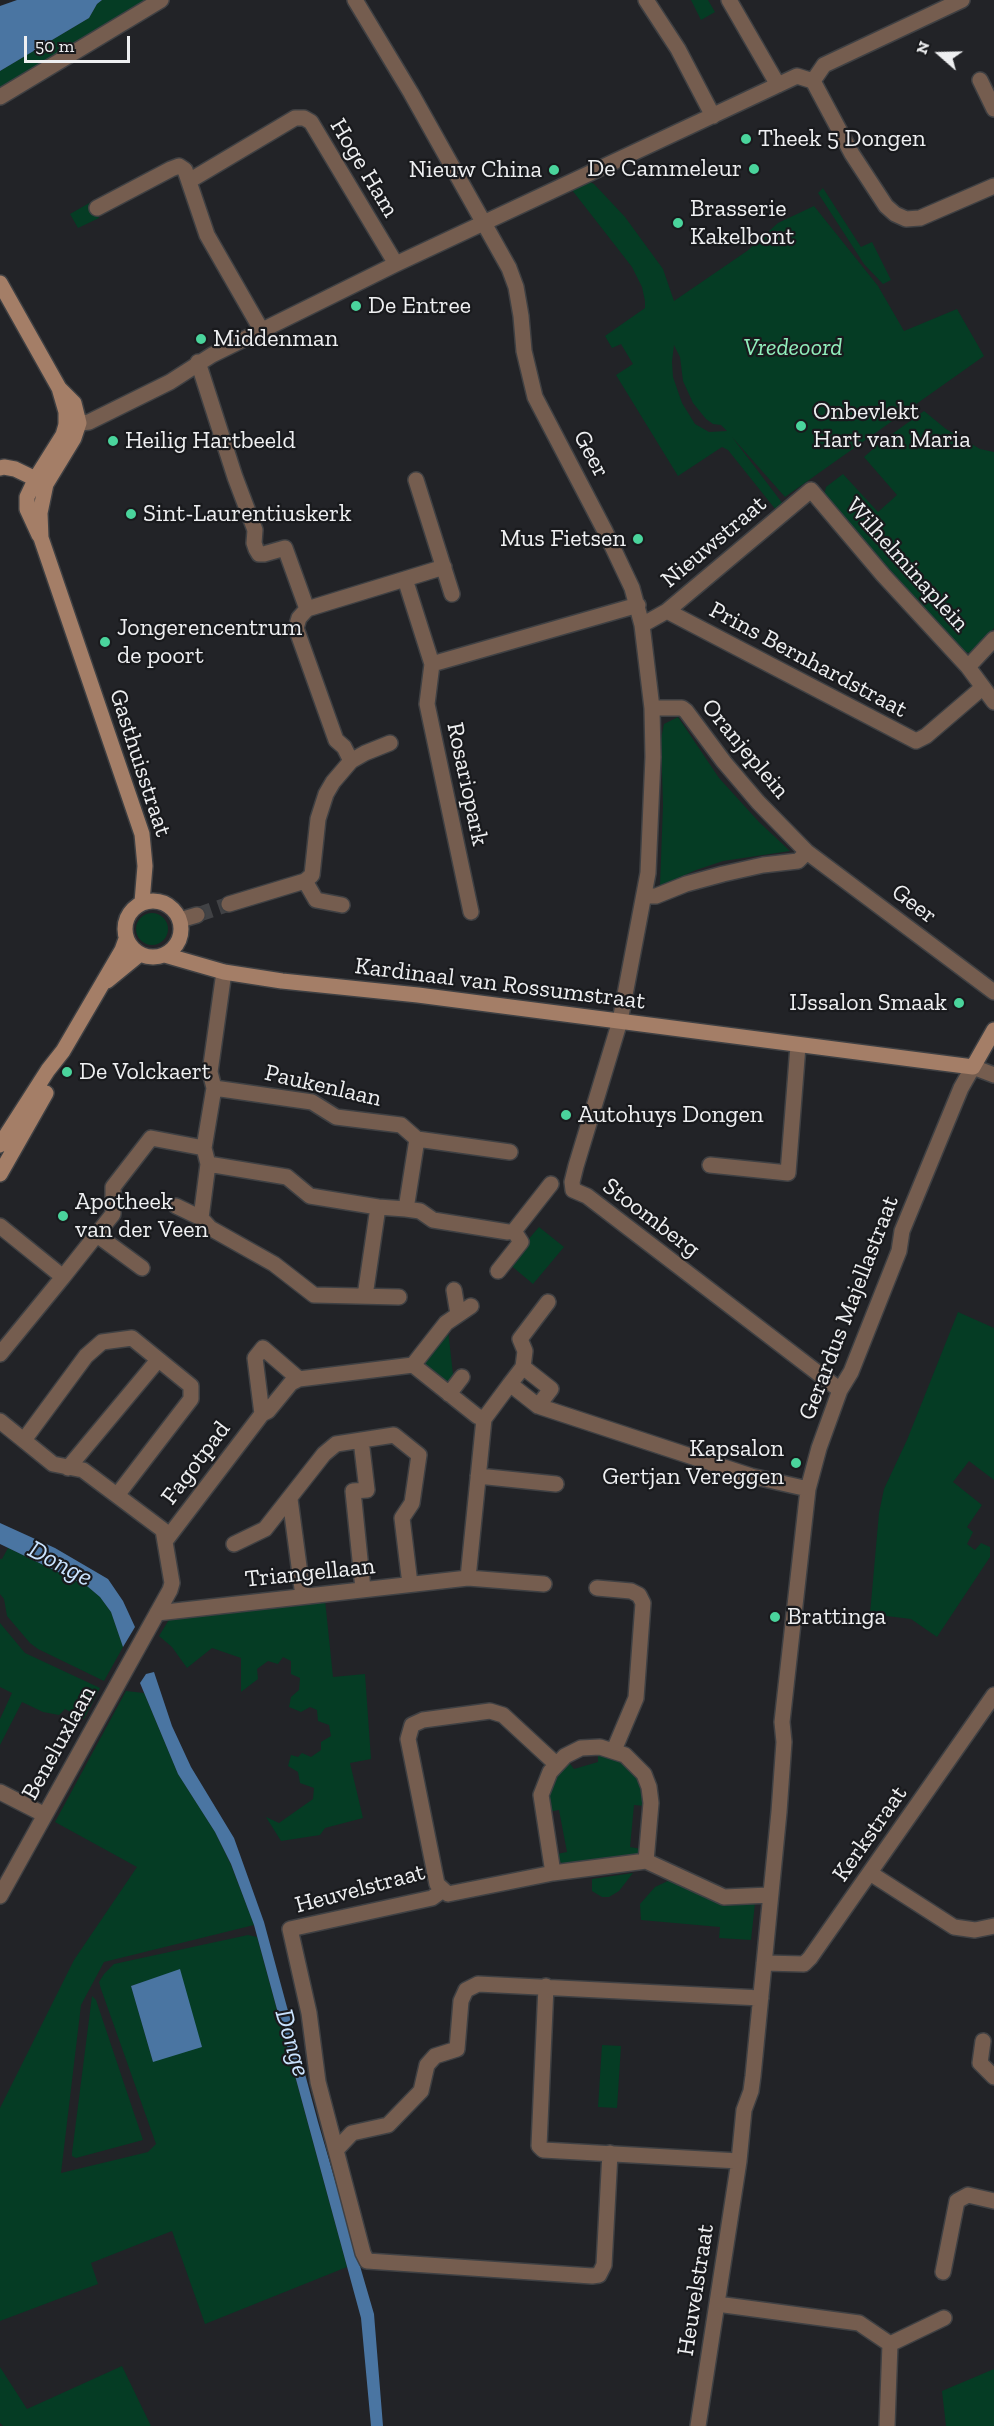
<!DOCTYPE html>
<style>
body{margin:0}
#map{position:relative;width:994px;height:2426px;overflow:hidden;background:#222327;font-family:"Zilla Slab",serif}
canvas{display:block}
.north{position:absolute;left:910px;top:24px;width:60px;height:60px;-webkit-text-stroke:4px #191a1d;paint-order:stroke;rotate:290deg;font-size:16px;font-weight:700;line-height:24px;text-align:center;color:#eeeff1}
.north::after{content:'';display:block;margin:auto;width:21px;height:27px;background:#eeeff1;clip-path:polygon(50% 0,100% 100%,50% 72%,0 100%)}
.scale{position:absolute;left:24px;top:36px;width:106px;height:27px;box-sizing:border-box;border:3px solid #eeeff1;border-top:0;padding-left:8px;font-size:18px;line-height:21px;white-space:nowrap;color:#eeeff1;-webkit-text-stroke:4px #191a1d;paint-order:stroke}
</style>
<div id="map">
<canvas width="994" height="2426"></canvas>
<div class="north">N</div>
<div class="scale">50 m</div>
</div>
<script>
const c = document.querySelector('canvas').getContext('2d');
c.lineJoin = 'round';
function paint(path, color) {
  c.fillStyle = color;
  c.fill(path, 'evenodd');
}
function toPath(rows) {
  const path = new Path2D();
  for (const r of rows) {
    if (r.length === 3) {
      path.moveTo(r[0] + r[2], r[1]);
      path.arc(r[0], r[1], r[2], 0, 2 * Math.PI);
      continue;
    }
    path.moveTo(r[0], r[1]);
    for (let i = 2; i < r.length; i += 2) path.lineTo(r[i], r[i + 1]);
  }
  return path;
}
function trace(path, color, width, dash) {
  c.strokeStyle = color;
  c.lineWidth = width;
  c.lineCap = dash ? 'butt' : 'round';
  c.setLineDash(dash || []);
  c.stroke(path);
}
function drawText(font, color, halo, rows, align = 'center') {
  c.font = font + ' "Zilla Slab",serif';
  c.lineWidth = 4.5;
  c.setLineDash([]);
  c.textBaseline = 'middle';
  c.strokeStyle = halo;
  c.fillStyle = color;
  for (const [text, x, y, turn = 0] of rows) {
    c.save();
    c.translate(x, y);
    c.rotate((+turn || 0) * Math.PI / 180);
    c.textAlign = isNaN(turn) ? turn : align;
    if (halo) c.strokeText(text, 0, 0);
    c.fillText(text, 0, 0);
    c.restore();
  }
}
const green = toPath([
 [102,0,147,0,0,88,0,71,89,18,97,4],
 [691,0,708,0,715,12,701,20],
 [590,182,594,184,625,217,663,269,674,301,747,251,778,223,814,206,878,286,904,331,957,309,984,356,785,497,732,437,783,504,776,510,728,450,722,447,678,476,616,375,633,364,621,344,612,348,605,336,645,308,645,301,642,287,632,267,572,190],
 [674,345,680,357,683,381,693,403,706,419,713,424,721,425,727,431,709,432,695,424,682,403,673,377,672,362],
 [823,188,861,247,872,242,891,280,883,284,864,264,818,193],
 [91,202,99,218,78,228,70,214],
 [924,411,946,429,980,449,994,452,994,628,976,650,970,653,962,651,824,495,826,487,843,474,878,512,897,495,864,457,881,442],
 [678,717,719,778,759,822,790,851,723,861,696,870,660,886,663,805,661,739,664,724],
 [152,929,16],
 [539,1227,564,1247,533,1284,508,1263],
 [958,1312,994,1328,994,1480,969,1461,953,1482,982,1505,967,1527,973,1532,967,1544,975,1550,981,1543,990,1547,990,1557,937,1637,911,1619,870,1614,879,1513,884,1489,907,1440],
 [448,1330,454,1383,450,1389,419,1364],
 [8,1548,87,1586,100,1597,111,1612,123,1647,104,1681,38,1649,30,1643,7,1616,4,1599,0,1594,0,1559,2,1559],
 [325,1600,333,1677,365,1674,371,1759,350,1763,363,1818,325,1828,320,1835,281,1841,266,1817,279,1823,313,1799,314,1788,300,1783,298,1772,288,1766,291,1755,298,1757,302,1753,311,1757,321,1750,321,1742,331,1736,329,1725,318,1721,317,1710,310,1707,301,1712,289,1707,291,1697,299,1690,300,1678,291,1674,291,1661,283,1657,278,1664,268,1661,257,1669,258,1679,241,1692,241,1658,212,1648,187,1668,172,1647,159,1636,170,1618],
 [0,1623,25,1653,100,1688,84,1719,65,1709,59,1715,43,1712,22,1702,0,1745,0,1719,12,1693,0,1687],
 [126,1691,144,1693,178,1774,215,1832,231,1865,254,1925,104,1962,81,2005,61,2173,148,2152,156,2144,101,1989,99,1982,104,1974,114,1964,248,1935,257,1937,347,2267,205,2324,172,2231,91,2263,98,2284,0,2321,0,2108,74,1960,137,1867,55,1822],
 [180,1970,153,2062,131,1986],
 [598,1752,618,1757,634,1770,644,1790,645,1806,634,1805,630,1847,641,1849,641,1851,635,1858,566,1865,558,1861,557,1854,567,1852,559,1810,548,1812,547,1804,551,1781,568,1761,574,1769,598,1762],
 [633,1873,619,1891,609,1897,602,1897,592,1891,592,1879],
 [670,1880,724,1903,755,1903,751,1940,719,1938,720,1927,641,1920,640,1904,655,1887],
 [92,1996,96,2000,143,2140,76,2158,72,2156,72,2153],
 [602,2045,621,2046,617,2108,598,2107],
 [122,2366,151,2426,3,2426,0,2423,0,2367,27,2409],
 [994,2369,994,2426,946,2426,942,2391]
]);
const water = toPath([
 [17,0,102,0,97,4,89,18,0,71,0,6],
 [0,1523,55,1548,108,1579,123,1601,135,1627,123,1647,111,1612,100,1597,87,1586,0,1544],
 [154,1672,172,1726,191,1767,234,1838,264,1922,318,2122,374,2314,383,2426,371,2426,361,2318,254,1925,231,1864,215,1832,178,1774,140,1683,146,1674],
 [180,1969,202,2047,153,2062,131,1986]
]);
const streetTunnel = toPath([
 [197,915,229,904]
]);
const street = toPath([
 [355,0,411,93,509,268,516,287,521,316,524,351,535,397,605,531,632,588,642,625,652,708,653,757,648,873,620,1021,576,1166,572,1182,573,1190,587,1196,840,1390],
 [646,0,678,49,713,116],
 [729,0,778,85],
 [980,80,994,109],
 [813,81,852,154,886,206,895,214,906,219,920,218,994,186],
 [813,81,824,65,962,0],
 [0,97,161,0],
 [189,181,295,118,304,118,311,122,396,264],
 [97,208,171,169,179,166,185,170,207,235,262,331],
 [198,362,235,477,255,530,254,543,256,549,259,554,264,554,285,548,307,609],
 [66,425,89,422,170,382,212,355,396,264,797,76,813,81],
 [416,480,452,594],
 [405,579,444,567],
 [667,611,916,741,926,736,982,688],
 [642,625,667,611,811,490,883,575,968,667,994,639],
 [432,664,638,605],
 [968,667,994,702],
 [351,761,344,747,336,740,296,628,299,618,307,609,405,579,432,664,427,704,471,912],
 [807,852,994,992],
 [305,881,316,900,342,905],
 [645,896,656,896,686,884,723,874,763,865,798,861,807,852,758,802,724,762,686,711,682,708,652,708],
 [229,904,305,881,312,875,318,819,326,794,333,782,351,761,365,753,390,743],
 [180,920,197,915],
 [214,1088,210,1072,224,972],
 [204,1148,208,1164,201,1218,210,1228,274,1264,314,1295,399,1297],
 [208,1164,287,1177,310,1196,378,1207],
 [710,1165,788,1173,798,1046],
 [176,1206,201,1218],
 [406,1209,420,1211,433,1220,508,1232],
 [0,1226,63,1277,0,1354],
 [97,1235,142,1268],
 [498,1271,521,1242,514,1231,551,1184],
 [63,1277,113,1214,113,1187,151,1138,204,1148,214,1088,312,1102,336,1117,401,1125,417,1139,510,1152],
 [454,1290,458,1314],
 [365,1296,378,1207,406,1209,417,1139],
 [471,1306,446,1323,413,1365,477,1416,484,1419],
 [523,1367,551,1389,538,1406],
 [510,1384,523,1367,525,1351,520,1339,548,1302],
 [449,1394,462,1377],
 [262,1414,268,1411,291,1383,299,1379],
 [484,1419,510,1384,538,1406,751,1476,808,1489],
 [0,1421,53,1464,83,1470,163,1530,172,1583,170,1590,0,1896],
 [24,1440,86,1356,102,1342,132,1338,191,1386,191,1399,118,1494],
 [361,1440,367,1490,353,1491,363,1589],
 [68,1468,158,1360],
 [478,1476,556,1484],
 [290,1499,303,1596],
 [166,1540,262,1414,255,1358,263,1348,299,1379,413,1365],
 [234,1544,265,1529,324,1454,336,1444,394,1435,419,1455,412,1503,402,1518,410,1584],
 [468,1578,484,1419],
 [597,1588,631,1591,639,1595,643,1603,636,1698,614,1750],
 [157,1613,468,1578,544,1584],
 [0,1792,45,1815],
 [646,1861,651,1803,649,1787,644,1774,625,1755,600,1747,581,1748,565,1756,550,1772,541,1795,553,1873,646,1861,724,1897,770,1895],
 [553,1873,448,1894,437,1884,408,1739,412,1725,423,1720,490,1711,503,1715,556,1764],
 [870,1873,954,1927,975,1930,994,1926],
 [443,1890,432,1898,290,1929,309,2013,318,2082,363,2253,367,2261,592,2276,599,2275,604,2265,610,2153],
 [764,1963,804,1964,810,1958,994,1695],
 [546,1986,539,2146,543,2150,739,2161],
 [983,2041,980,2063,994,2077],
 [336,2150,352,2133,388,2125,421,2091,427,2065,435,2056,457,2049,461,2001,466,1990,478,1984,761,1998],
 [943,2272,957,2201,968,2195,994,2201],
 [717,2304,859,2323,890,2344,887,2426],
 [890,2344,944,2318],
 [698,2426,739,2161,744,2110,751,2091,753,2076,779,1812,784,1742,782,1722,808,1489,819,1448,840,1390,851,1372,899,1251,902,1231,961,1088,973,1067,994,1075]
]);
const secondary = toPath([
 [0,283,59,388,66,412,66,425,63,435,36,478,27,497,27,509,39,535],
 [59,388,74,403,79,423,74,438,46,484,40,513,41,538,142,834,145,866,142,902],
 [0,468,4,467,15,469,44,483],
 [153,929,28],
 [165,955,224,972,282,981,418,995,973,1067,994,1030],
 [107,981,140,954],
 [0,1145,48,1070,63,1051,122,950,126,939],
 [0,1174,46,1093]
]);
const markers = [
 [746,139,6,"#4ad49c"],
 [754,169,6,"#4ad49c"],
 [554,170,6,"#4ad49c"],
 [678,223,6,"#4ad49c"],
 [356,306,6,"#4ad49c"],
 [201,339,6,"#4ad49c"],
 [801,426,6,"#4ad49c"],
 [113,441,6,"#4ad49c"],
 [131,514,6,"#4ad49c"],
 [638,539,6,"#4ad49c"],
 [105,642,6,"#4ad49c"],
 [959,1003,6,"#4ad49c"],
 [67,1072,6,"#4ad49c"],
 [566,1115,6,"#4ad49c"],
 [63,1216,6,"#4ad49c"],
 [796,1463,6,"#4ad49c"],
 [775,1617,6,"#4ad49c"]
];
const poiNames = [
 ["Theek 5 Dongen",758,139],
 ["De Cammeleur",742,169,"right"],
 ["Nieuw China",542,170,"right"],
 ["Brasserie",690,209],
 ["Kakelbont",690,237],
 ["De Entree",368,306],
 ["Middenman",213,339],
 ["Onbevlekt",813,412],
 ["Hart van Maria",813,440],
 ["Heilig Hartbeeld",125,441],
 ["Sint-Laurentiuskerk",143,514],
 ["Mus Fietsen",626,539,"right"],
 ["Jongerencentrum",117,628],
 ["de poort",117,656],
 ["IJssalon Smaak",947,1003,"right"],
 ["De Volckaert",79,1072],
 ["Autohuys Dongen",578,1115],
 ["Apotheek",75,1202],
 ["van der Veen",75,1230],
 ["Kapsalon",784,1449,"right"],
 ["Gertjan Vereggen",784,1477,"right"],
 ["Brattinga",787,1617]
];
const streetNames = [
 ["Hoge Ham",364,168,59],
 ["Geer",591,454,62],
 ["Nieuwstraat",714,542,-40],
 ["Wilhelminaplein",907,565,48],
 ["Prins Bernhardstraat",808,660,28],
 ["Oranjeplein",745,749,50],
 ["Gasthuisstraat",140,763,72],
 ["Rosariopark",467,784,78],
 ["Geer",914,904,37],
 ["Kardinaal van Rossumstraat",500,984,7],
 ["Paukenlaan",323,1086,13],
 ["Stoomberg",651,1218,37],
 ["Gerardus Majellastraat",849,1308,-69],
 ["Fagotpad",196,1463,-53],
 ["Triangellaan",310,1573,-6],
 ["Beneluxlaan",59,1743,-61],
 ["Kerkstraat",870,1834,-55],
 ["Heuvelstraat",360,1889,-15],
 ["Heuvelstraat",696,2290,-81]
];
const parkNames = [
 ["Vredeoord",793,348]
];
const waterNames = [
 ["Donge",60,1564,28],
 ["Donge",292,2043,74]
];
paint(green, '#053c24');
paint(water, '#4a75a2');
trace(streetTunnel, '#414245', 15, [15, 8]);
trace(street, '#3f4043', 18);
trace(secondary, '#3f4043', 18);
trace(street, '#755d4f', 15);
trace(secondary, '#a47e67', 15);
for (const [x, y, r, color] of markers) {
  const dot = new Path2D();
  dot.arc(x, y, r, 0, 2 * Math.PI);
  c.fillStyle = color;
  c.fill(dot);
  trace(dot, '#191a1d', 2);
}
drawText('24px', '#eeeff1', '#191a1d', poiNames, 'left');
drawText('24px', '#eeeff1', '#191a1d', streetNames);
drawText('italic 24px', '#91efbc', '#191a1d', parkNames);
drawText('italic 26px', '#cae3fe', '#191a1d', waterNames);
</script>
